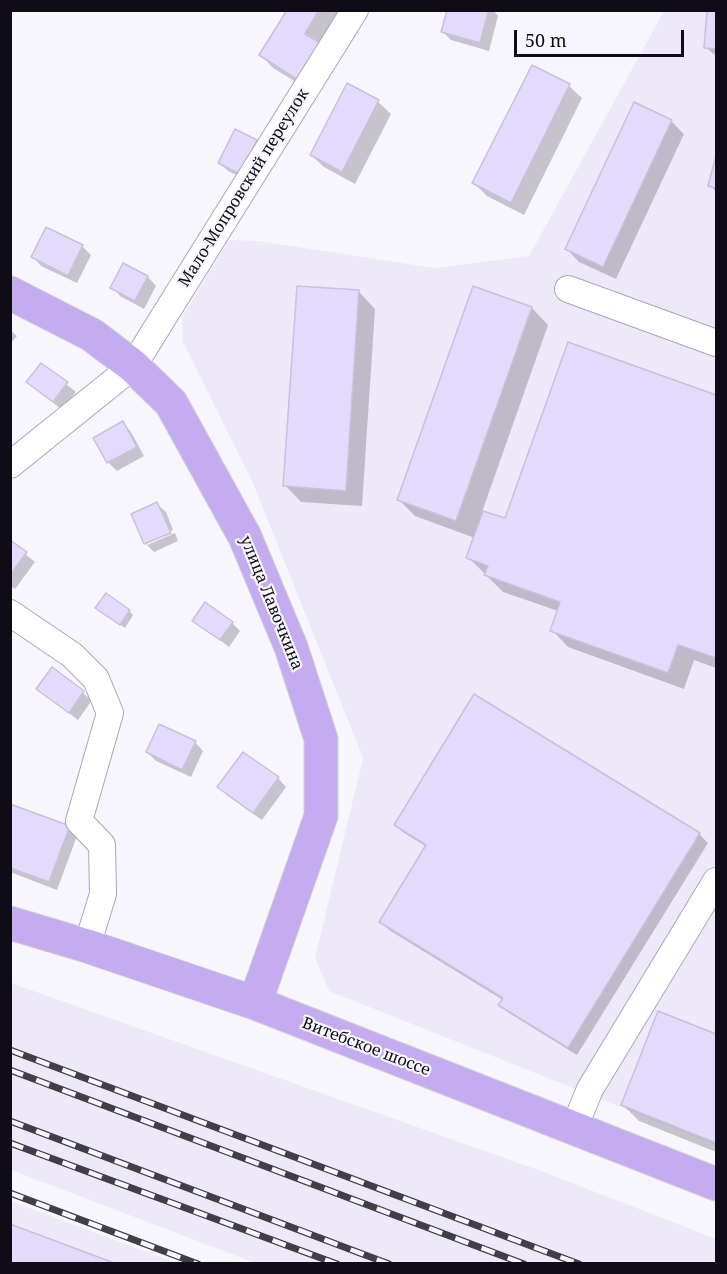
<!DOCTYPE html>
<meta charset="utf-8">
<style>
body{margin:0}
#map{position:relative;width:727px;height:1274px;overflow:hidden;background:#f8f6fd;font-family:"Noto Serif",serif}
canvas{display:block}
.frame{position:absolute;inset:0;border:12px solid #0f0c17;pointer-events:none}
.scale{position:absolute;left:514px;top:30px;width:170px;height:27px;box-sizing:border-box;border:3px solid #0f0c17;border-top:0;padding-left:8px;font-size:18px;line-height:21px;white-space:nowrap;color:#0f0c17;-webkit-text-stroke:4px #f8f6fd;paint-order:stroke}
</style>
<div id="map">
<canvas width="727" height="1274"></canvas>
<div class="frame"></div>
<div class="scale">50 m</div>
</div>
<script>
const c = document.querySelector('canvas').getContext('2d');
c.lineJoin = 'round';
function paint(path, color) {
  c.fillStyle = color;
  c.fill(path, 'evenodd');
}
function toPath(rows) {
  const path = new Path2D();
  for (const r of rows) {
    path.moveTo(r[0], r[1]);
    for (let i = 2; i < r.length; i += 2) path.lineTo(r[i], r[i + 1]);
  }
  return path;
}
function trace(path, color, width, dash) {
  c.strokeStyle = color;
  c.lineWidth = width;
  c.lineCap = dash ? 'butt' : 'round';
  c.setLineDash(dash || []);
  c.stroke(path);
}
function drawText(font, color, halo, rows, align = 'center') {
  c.font = font + ' "Noto Serif",serif';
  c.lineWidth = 4.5;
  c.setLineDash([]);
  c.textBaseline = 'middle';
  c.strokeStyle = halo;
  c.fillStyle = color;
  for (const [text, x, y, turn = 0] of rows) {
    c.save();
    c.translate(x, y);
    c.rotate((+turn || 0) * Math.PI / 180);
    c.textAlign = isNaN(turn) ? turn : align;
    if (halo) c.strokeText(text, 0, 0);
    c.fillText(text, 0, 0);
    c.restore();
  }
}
const built = toPath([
 [664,11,716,11,716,1145,329,991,315,958,363,758,252,481,183,342,182,317,229,240,259,241,435,268,529,256],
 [11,983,547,1173,716,1239,716,1263,255,1263,11,1170],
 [11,1201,176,1263,11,1263]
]);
const shadow = toPath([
 [289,10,366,10,314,93,273,68,261,55],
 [449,10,493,10,498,16,489,51,451,40,443,32],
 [708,10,716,10,716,56,705,47],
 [532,67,569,86,582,98,524,215,487,196,474,183],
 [347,85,378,102,391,114,355,184,324,167,311,155],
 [671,121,684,134,616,279,579,262,567,249],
 [236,131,256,142,265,150,249,181,228,171,220,163],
 [716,162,716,192,710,185],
 [82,246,91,255,77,283,41,266,33,257],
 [124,265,148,277,156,286,144,309,120,296,112,287],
 [359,292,375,309,362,506,301,502,285,485],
 [532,308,548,325,482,512,505,520,569,344,716,396,716,668,694,660,684,689,568,647,552,630,558,611,503,592,468,557,475,538,415,516,399,500],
 [10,330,17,336,10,344],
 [42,365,76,392,62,410,28,382],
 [123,423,131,432,144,456,117,471,108,462],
 [157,504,166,512,173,530,147,541,147,545,175,533,178,541,154,552,145,543,133,514],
 [10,542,35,562,15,589,10,586],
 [129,611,133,615,125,628,101,612],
 [194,620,232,623,240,631,229,647],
 [52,670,92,700,78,720,38,689],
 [474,696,699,834,708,843,577,1055,509,1013,500,1005,503,1000,389,930,381,921,427,847,404,833,395,825],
 [195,742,203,751,191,777,156,761,147,752],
 [278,778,286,787,262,820,228,796,219,787],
 [10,806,69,827,77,836,57,890,10,872],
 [659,1013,716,1036,716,1152,639,1121,623,1105]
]);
const building = toPath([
 [287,10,319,10,305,34,324,45,301,82,259,55,287,10],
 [447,10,489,10,480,43,441,32,447,10],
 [707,10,716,10,716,49,704,48,707,10],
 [532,65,570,84,511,203,472,183,532,65],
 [347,83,379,100,342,172,310,155,347,83],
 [634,102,672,120,603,267,565,249,634,102],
 [235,129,257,140,240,174,218,163,235,129],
 [716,156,716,188,708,186,716,156],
 [46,227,83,245,68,276,31,257,46,227],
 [123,263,148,276,135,301,110,288,123,263],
 [297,286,359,290,346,491,283,486,297,286],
 [473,286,532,307,456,521,397,500,473,286],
 [568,342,716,395,716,658,678,645,668,673,550,631,560,602,484,575,488,566,466,558,483,511,505,518,568,342],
 [41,363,68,382,53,402,26,382,41,363],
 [123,421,137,447,107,463,93,438,123,421],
 [157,502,171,533,144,544,131,514,157,502],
 [10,540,27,552,10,575,10,540],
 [106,593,130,610,120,625,95,608,106,593],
 [205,602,233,622,220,640,192,621,205,602],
 [52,667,84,691,69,713,36,689,52,667],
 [474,694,700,833,568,1048,498,1005,503,998,379,922,426,845,394,825,474,694],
 [159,724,196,741,182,770,146,752,159,724],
 [243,752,279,777,253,813,217,787,243,752],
 [10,804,70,826,49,882,10,868,10,804],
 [658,1011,716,1034,716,1143,621,1105,658,1011],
 [10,1224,117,1264,10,1264,10,1224]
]);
const minor = toPath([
 [568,289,716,343],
 [10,465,133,366,355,10],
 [10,613,72,655,96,679,110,713,79,821,102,845,103,894,87,946],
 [574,1128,590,1089,716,881]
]);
const major = toPath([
 [10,293,92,335,133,366,171,403,245,537,291,647,321,739,321,816,255,1003],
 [10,923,87,946,255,1003,716,1184]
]);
const rail = toPath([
 [10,1050,579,1264],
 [10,1070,524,1264],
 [10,1121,389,1264],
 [10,1143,337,1264],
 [10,1193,198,1264]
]);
const streetNames = [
 ["Мало-Мопровский переулок",244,188,-58],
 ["улица Лавочкина",271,603,68],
 ["Витебское шоссе",366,1047,21]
];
paint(built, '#eee9f9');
paint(shadow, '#0003');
paint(building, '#e4dafb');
trace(building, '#c9bfdf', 1.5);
trace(minor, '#aca3c1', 28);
trace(major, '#d4d3d5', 35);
trace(minor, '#fff', 26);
trace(major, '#c5abef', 33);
trace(rail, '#413e48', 7);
trace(rail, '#f8f6fd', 4.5, [14]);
drawText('16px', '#0f0c17', '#f8f6fd', streetNames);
</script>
